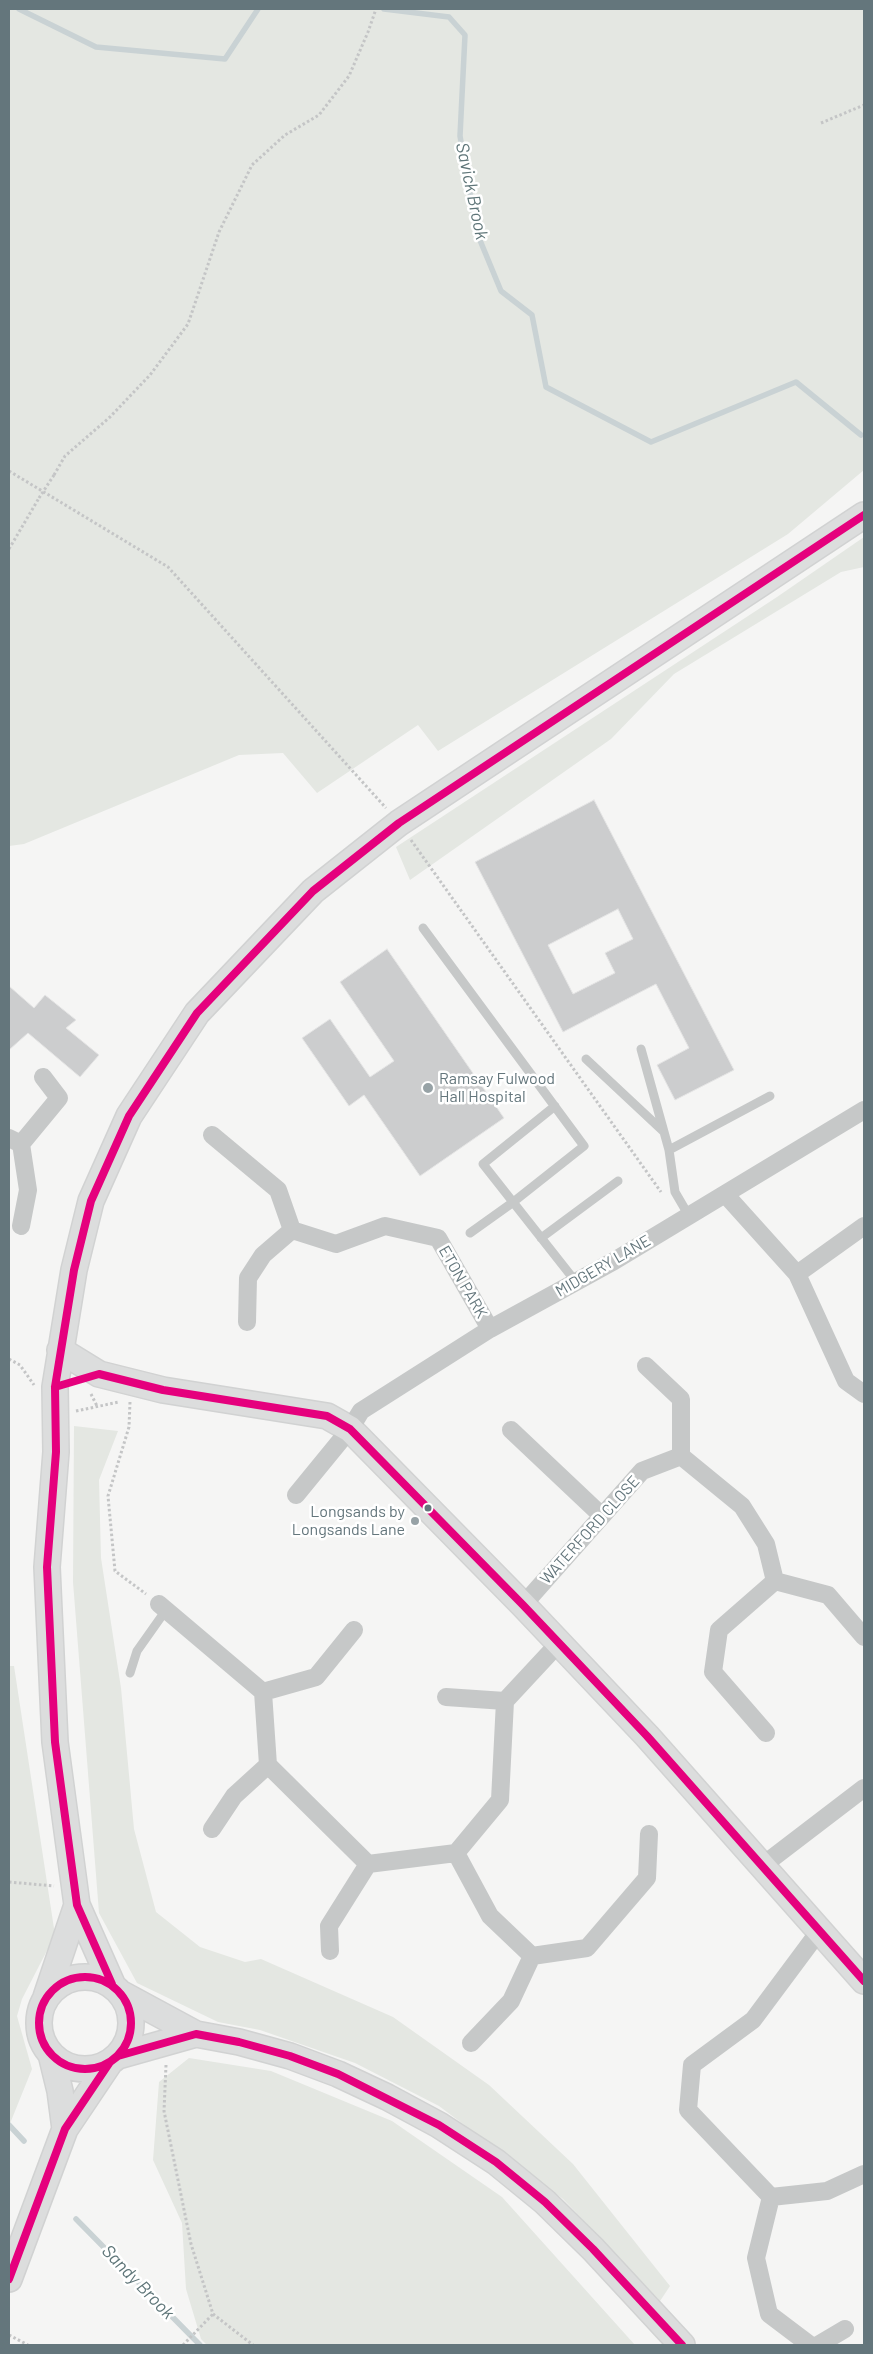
<!DOCTYPE html>
<style>
body{margin:0}
#map{position:relative;width:873px;height:2354px;overflow:hidden;background:#f5f5f4;font-family:Barlow,sans-serif}
canvas{display:block}
.frame{position:absolute;inset:0;border:10px solid #64767c;pointer-events:none}
</style>
<div id="map">
<canvas width="873" height="2354"></canvas>
<div class="frame"></div>
</div>
<script>
const c = document.querySelector('canvas').getContext('2d');
c.lineJoin = 'round';
function paint(path, color) {
  c.fillStyle = color;
  c.fill(path, 'evenodd');
}
function toPath(rows) {
  const path = new Path2D();
  for (const r of rows) {
    if (r.length === 3) {
      path.moveTo(r[0] + r[2], r[1]);
      path.arc(r[0], r[1], r[2], 0, 2 * Math.PI);
      continue;
    }
    path.moveTo(r[0], r[1]);
    for (let i = 2; i < r.length; i += 2) path.lineTo(r[i], r[i + 1]);
  }
  return path;
}
function trace(path, color, width, dash) {
  c.strokeStyle = color;
  c.lineWidth = width;
  c.lineCap = dash ? 'butt' : 'round';
  c.setLineDash(dash || []);
  c.stroke(path);
}
function drawText(font, color, halo, rows, align = 'center') {
  c.font = font + ' Barlow,sans-serif';
  c.lineWidth = 5;
  c.setLineDash([]);
  c.textBaseline = 'middle';
  c.strokeStyle = halo;
  c.fillStyle = color;
  for (const [text, x, y, turn = 0] of rows) {
    c.save();
    c.translate(x, y);
    c.rotate((+turn || 0) * Math.PI / 180);
    c.textAlign = isNaN(turn) ? turn : align;
    if (halo) c.strokeText(text, 0, 0);
    c.fillText(text, 0, 0);
    c.restore();
  }
}
const green = toPath([
 [9,9,864,9,864,470,788,534,438,751,418,725,317,793,283,753,239,755,24,844,9,846],
 [864,537,864,567,841,572,674,674,611,739,410,880,396,847,777,597],
 [74,1426,118,1431,99,1480,101,1558,121,1688,134,1829,156,1912,200,1947,245,1962,261,1959,393,2017,489,2085,573,2164,670,2286,660,2301,563,2199,439,2106,355,2063,260,2030,218,2022,137,1983,99,1913,73,1582],
 [9,1666,14,1666,55,1935,22,1999,17,2016,32,2069,9,2126],
 [189,2058,271,2071,392,2121,502,2197,635,2345,207,2345,201,2339,186,2289,182,2223,153,2160,159,2082]
]);
const stream = toPath([
 [19,9,96,47,225,59,258,9],
 [384,9,449,17,465,35,460,136,477,233,501,291,532,315,546,387,651,442,796,382,861,435],
 [9,2125,24,2141],
 [76,2219,200,2345]
]);
const building = toPath([
 [594,800,734,1070,675,1100,657,1065,689,1048,656,984,563,1032,475,862,594,800],
 [618,909,633,939,605,953,615,973,573,994,548,945,618,909],
 [387,949,504,1118,420,1176,364,1095,349,1106,302,1038,330,1019,370,1077,394,1061,340,982,387,949],
 [9,986,34,1008,45,995,76,1020,66,1028,99,1055,80,1077,28,1033,9,1050,9,986]
]);
const path = toPath([
 [821,123,864,105],
 [9,471,168,567,386,808],
 [54,475,65,456,110,417,150,375,188,324,219,232,252,165,285,135,319,115,349,76,368,32,376,9],
 [9,549,39,498],
 [411,840,661,1192],
 [9,1359,20,1365,34,1385],
 [91,1394,97,1406],
 [130,1402,129,1427,108,1496,115,1571,146,1594],
 [76,1411,119,1402],
 [9,1882,54,1886],
 [166,2065,164,2111,191,2244,213,2314,253,2345],
 [9,2335,28,2345],
 [183,2345,213,2314]
]);
const lane = toPath([
 [423,928,584,1146,512,1203,470,1233],
 [641,1049,669,1150,675,1192,689,1216],
 [586,1059,663,1131],
 [555,1106,483,1164,576,1282],
 [669,1150,770,1096],
 [541,1238,618,1181],
 [130,1673,137,1651,166,1610]
]);
const street = toPath([
 [212,1135,278,1190,292,1230,336,1244,385,1226,438,1238,490,1329],
 [9,1138,21,1144,28,1190,21,1226],
 [21,1144,59,1098,43,1077],
 [725,1194,797,1274,846,1381,864,1394],
 [797,1274,864,1226],
 [247,1322,248,1278,263,1255,292,1230],
 [646,1366,681,1399,681,1456],
 [511,1430,601,1515],
 [296,1495,350,1429,361,1411,490,1329,614,1261,864,1110],
 [775,1581,828,1595,864,1637],
 [159,1604,263,1692,268,1765,368,1864,456,1853,500,1800,505,1701,558,1644],
 [523,1605,642,1471,681,1456,742,1506,766,1544,775,1581],
 [263,1692,316,1677,354,1630],
 [446,1697,505,1701],
 [766,1733,713,1672,719,1630,775,1581],
 [212,1829,234,1796,268,1765],
 [456,1853,490,1916,532,1956,587,1948,647,1878,649,1834],
 [762,1866,864,1788],
 [820,1930,753,2020,692,2065,688,2110,771,2197,827,2191,864,2174],
 [330,1951,329,1926,368,1864],
 [471,2043,511,2001,532,1956],
 [771,2197,756,2258,769,2314,810,2345],
 [818,2345,845,2329]
]);
const secondary = toPath([
 [60,1350,99,1374,163,1390,327,1416,350,1429,523,1605,647,1736,864,1981],
 [85,2023,46],
 [112,1984,77,1905,55,1742,47,1567,56,1452,55,1387,74,1270,91,1201,129,1116,197,1013,313,891,399,823,864,515],
 [122,1994,196,2034,239,2042,290,2056,338,2074,387,2097,439,2125,496,2162,545,2202,593,2249,682,2345],
 [46,1997,77,1905],
 [51,2054,60,2091,65,2129],
 [118,2056,196,2034],
 [9,2279,65,2129,110,2062]
]);
const pathBridge = toPath([
 [39,498,54,475]
]);
const bus1 = toPath([
 [55,1387,99,1374,163,1390,327,1416,350,1429,523,1605,647,1736,864,1981],
 [85,2023,46],
 [112,1984,77,1905,55,1742,47,1567,56,1452,55,1387,74,1270,91,1201,129,1116,197,1013,313,891,399,823,864,515],
 [9,2279,65,2129,110,2062,118,2056,196,2034,239,2042,290,2056,338,2074,439,2125,496,2162,545,2202,593,2249,682,2345]
]);
const markers = [
 [428,1088,6,"#97a2a6"],
 [428,1508,4.5,"#64767c"],
 [415,1521,5,"#97a2a6"]
];
const poiNames = [
 ["Ramsay Fulwood",439,1079],
 ["Hall Hospital",439,1097],
 ["Longsands by",405,1512,"right"],
 ["Longsands Lane",405,1530,"right"]
];
const streetNames = [
 ["MIDGERY LANE",603,1266,-30],
 ["ETON PARK",463,1282,60],
 ["WATERFORD CLOSE",590,1530,-48]
];
const waterNames = [
 ["Savick Brook",472,191,78],
 ["Sandy Brook",138,2282,46]
];
paint(green, '#e4e7e2');
trace(stream, '#c9d2d4', 5.5);
paint(building, '#cccdce');
trace(building, '#e4e4e4', 1);
trace(secondary, '#d1d2d2', 28);
trace(path, '#c4c5c6', 3, [2.5, 2.5]);
trace(lane, '#c6c8c8', 9);
trace(street, '#c6c8c8', 18);
trace(secondary, '#dcdddd', 25);
trace(pathBridge, '#c4c5c6', 3, [2.5, 2.5]);
trace(bus1, '#e5007d', 8);
for (const [x, y, r, color] of markers) {
  const dot = new Path2D();
  dot.arc(x, y, r, 0, 2 * Math.PI);
  c.fillStyle = color;
  c.fill(dot);
  trace(dot, '#fff', 2);
}
drawText('16px', '#64767c', '#fff', poiNames, 'left');
drawText('16px', '#64767c', '#fff', streetNames);
drawText('italic 18px', '#5e7578', '#fff', waterNames);
</script>
